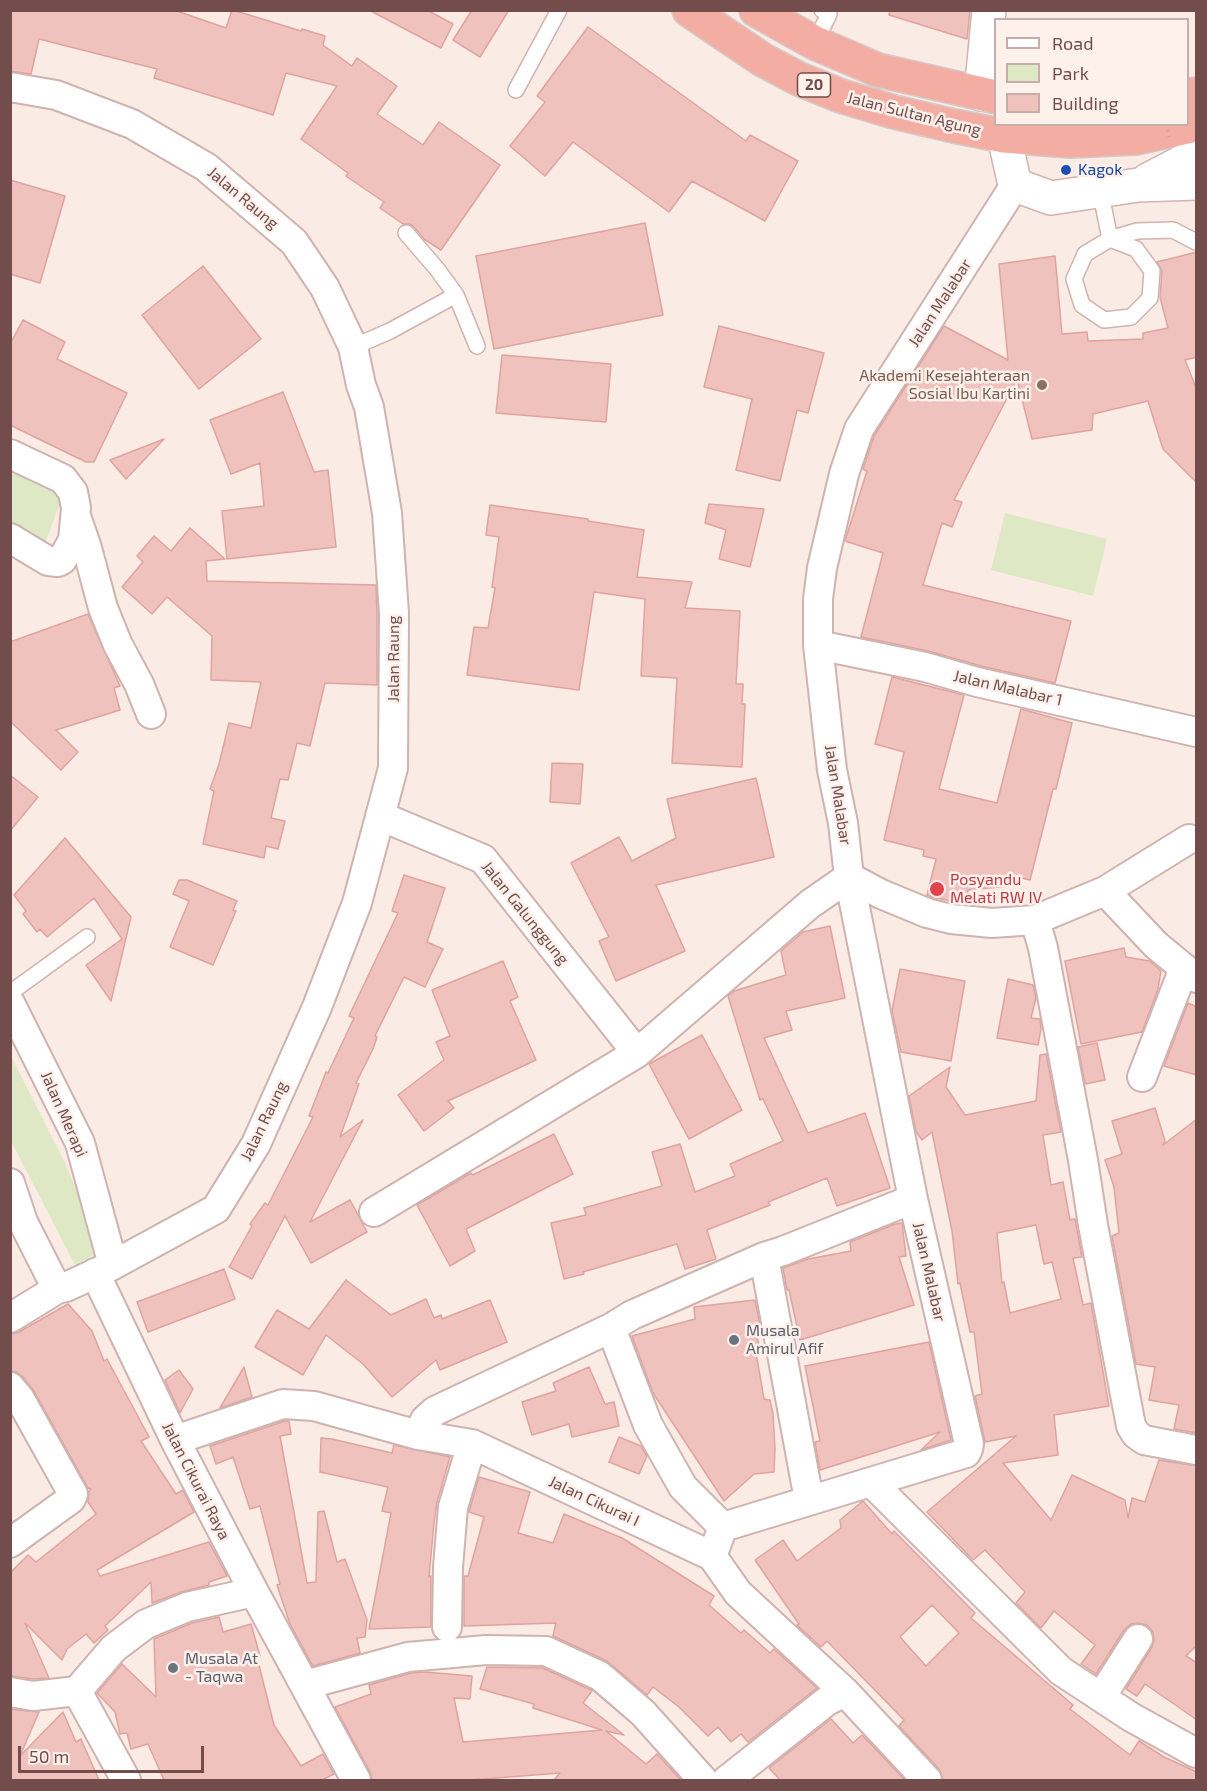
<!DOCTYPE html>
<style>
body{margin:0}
#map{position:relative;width:1207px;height:1791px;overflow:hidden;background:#fbebe5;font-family:"Exo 2",sans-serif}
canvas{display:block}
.frame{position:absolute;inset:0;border:12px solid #724d4b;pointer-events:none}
.legend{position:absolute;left:994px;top:18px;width:195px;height:108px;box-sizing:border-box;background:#fef0eb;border:2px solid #c6afab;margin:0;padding:8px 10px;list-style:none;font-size:18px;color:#724d4b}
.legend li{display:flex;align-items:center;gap:12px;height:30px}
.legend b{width:30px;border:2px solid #c6afab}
.scale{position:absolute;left:18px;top:1746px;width:186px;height:27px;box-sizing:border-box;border:3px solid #724d4b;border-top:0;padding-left:8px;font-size:18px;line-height:21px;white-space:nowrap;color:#724d4b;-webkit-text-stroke:4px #fef0eb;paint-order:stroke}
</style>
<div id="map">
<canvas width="1207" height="1791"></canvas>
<div class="frame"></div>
<ul class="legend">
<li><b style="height:8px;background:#fff"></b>Road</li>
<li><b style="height:16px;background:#dee8c4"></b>Park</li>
<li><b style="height:16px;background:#efc2be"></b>Building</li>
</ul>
<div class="scale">50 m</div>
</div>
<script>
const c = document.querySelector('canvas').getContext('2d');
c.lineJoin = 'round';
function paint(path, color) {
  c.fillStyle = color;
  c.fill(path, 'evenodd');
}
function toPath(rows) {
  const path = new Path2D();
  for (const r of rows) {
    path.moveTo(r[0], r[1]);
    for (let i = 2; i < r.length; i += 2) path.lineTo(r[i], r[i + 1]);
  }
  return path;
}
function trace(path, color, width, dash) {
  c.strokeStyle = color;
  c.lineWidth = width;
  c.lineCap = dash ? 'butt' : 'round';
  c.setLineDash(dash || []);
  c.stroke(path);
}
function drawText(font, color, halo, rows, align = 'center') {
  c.font = font + ' "Exo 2",sans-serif';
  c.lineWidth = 5;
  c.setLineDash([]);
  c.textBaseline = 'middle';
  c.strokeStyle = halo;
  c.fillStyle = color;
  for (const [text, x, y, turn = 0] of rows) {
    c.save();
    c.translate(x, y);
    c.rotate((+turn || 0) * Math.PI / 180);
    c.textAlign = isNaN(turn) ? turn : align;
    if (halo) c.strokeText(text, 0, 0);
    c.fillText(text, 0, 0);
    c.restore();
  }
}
const green = toPath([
 [10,468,65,490,44,546,11,525],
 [1005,513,1107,539,1093,596,991,570],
 [10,1054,64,1161,102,1251,75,1265,11,1141]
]);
const building = toPath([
 [10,10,174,10,226,28,232,10,233,10,301,31,302,29,325,36,323,45,352,66,357,58,397,86,377,114,423,145,439,122,500,165,441,250,424,239,413,226,409,224,403,224,380,208,384,202,346,176,348,173,301,139,337,86,286,73,273,115,154,78,157,69,39,39,31,74,10,71,10,10],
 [369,10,427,10,453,24,441,48,369,10],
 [472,10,509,10,480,57,453,40,472,10],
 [890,10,970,10,967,39,889,15,890,10],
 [588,27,746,141,750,135,798,161,765,221,692,181,669,212,573,142,545,176,510,146,545,102,537,96,588,27],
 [10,180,65,196,40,283,10,274,10,180],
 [645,223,663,315,494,349,476,256,645,223],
 [1197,252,1197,357,1185,360,1197,390,1197,483,1163,449,1148,401,1093,414,1092,430,1032,439,1017,379,954,500,962,502,952,527,942,523,923,585,1071,621,1055,683,981,666,928,651,861,637,883,553,845,541,867,471,863,469,874,436,944,326,1008,360,999,264,1055,256,1062,334,1087,332,1088,341,1143,339,1143,333,1168,328,1160,297,1162,271,1157,262,1197,252],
 [203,266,261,339,199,389,142,315,203,266],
 [23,320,65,342,57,359,127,393,94,462,86,462,10,425,10,344,23,320],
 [719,326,824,353,808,413,797,410,780,481,736,470,752,399,704,387,719,326],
 [502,355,611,364,606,422,496,413,502,355],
 [283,392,314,472,328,470,336,547,227,559,222,511,264,506,260,463,231,474,210,420,283,392],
 [164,439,126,479,110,460,164,439],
 [709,504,764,509,750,567,719,559,726,530,705,523,709,504],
 [490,505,588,519,588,521,644,530,637,577,692,582,685,608,740,611,736,684,743,684,742,704,745,704,742,767,672,763,677,678,641,676,645,599,594,592,579,690,467,675,474,627,488,628,495,588,492,587,499,537,486,535,490,505],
 [190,528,225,559,206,561,207,581,376,585,377,614,377,685,325,683,310,746,297,743,288,780,280,779,271,818,285,821,278,849,266,846,264,858,203,844,214,791,210,789,219,764,229,723,251,728,261,682,211,680,212,636,167,597,152,614,122,587,143,562,137,556,154,536,171,551,190,528],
 [88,614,120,686,114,688,120,710,56,730,78,752,61,770,10,721,10,642,88,614],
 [892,677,964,695,939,789,997,803,1021,709,1072,723,1056,789,1053,789,1030,880,1008,875,1009,886,968,890,965,904,932,897,927,895,936,859,923,856,924,850,884,840,904,752,875,744,892,677],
 [552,763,583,764,580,804,550,802,552,763],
 [10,775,38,797,10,831,10,775],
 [756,778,774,857,656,885,685,951,616,981,599,941,609,937,571,863,619,837,632,861,676,838,667,799,756,778],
 [65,838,131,917,111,1001,86,965,122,939,94,898,47,937,40,929,37,932,23,914,26,911,14,895,65,838],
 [404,875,445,888,427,942,443,949,425,987,404,977,375,1036,377,1037,373,1049,356,1083,359,1084,340,1137,363,1120,310,1222,350,1200,367,1232,311,1263,285,1216,252,1279,229,1267,252,1226,250,1224,265,1203,268,1205,313,1117,309,1116,326,1072,328,1073,354,1018,349,1016,398,913,392,911,404,875],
 [179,880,187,880,237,901,233,910,236,911,213,965,170,947,189,901,173,894,179,880],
 [830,926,845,998,786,1011,792,1030,764,1038,808,1133,865,1113,890,1188,837,1206,827,1178,768,1202,770,1205,707,1230,716,1259,685,1269,677,1244,583,1272,584,1274,564,1279,551,1223,586,1215,584,1208,662,1186,652,1152,680,1144,695,1192,735,1176,730,1164,783,1141,763,1099,760,1100,728,996,734,991,786,975,781,951,803,932,830,926],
 [1124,948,1126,957,1150,961,1161,971,1158,989,1142,1032,1081,1044,1065,961,1124,948],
 [503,961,518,997,510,1001,536,1060,448,1101,454,1108,424,1131,398,1095,444,1060,436,1042,450,1036,432,990,503,961],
 [900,969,965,981,951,1061,901,1052,892,1011,900,969],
 [1008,979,1033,985,1036,998,1031,1018,1040,1019,1041,1029,1038,1045,997,1038,1008,979],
 [1188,1003,1197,1007,1197,1075,1164,1066,1188,1003],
 [702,1035,742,1110,689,1139,649,1064,702,1035],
 [1097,1043,1105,1080,1085,1084,1078,1047,1097,1043],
 [1046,1054,1061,1132,1043,1135,1051,1185,1063,1182,1070,1220,1075,1219,1082,1257,1073,1258,1083,1305,1091,1303,1109,1406,1054,1415,1058,1455,1003,1463,1051,1520,1072,1475,1125,1500,1128,1518,1132,1498,1145,1502,1159,1460,1197,1466,1197,1645,1186,1656,1197,1663,1197,1720,1145,1684,1137,1696,1126,1689,1152,1647,1154,1640,1153,1632,1147,1625,1138,1623,1131,1624,1124,1630,1096,1674,1081,1664,1095,1645,1054,1611,1041,1628,1016,1603,1025,1592,985,1550,973,1560,927,1512,1016,1436,985,1442,975,1396,982,1394,974,1332,970,1332,960,1283,958,1284,952,1231,932,1132,922,1140,916,1132,909,1096,950,1067,946,1087,965,1115,1036,1101,1040,1055,1046,1054],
 [1036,1225,1044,1264,1052,1262,1061,1299,1010,1313,1004,1282,1002,1283,997,1233,1036,1225],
 [1155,1108,1165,1141,1163,1145,1197,1119,1197,1433,1174,1429,1179,1405,1149,1400,1155,1367,1136,1364,1112,1236,1119,1233,1114,1187,1105,1160,1122,1154,1112,1121,1155,1108],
 [554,1134,573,1174,466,1229,475,1251,450,1266,417,1205,471,1173,473,1175,554,1134],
 [902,1223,906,1256,899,1257,914,1305,800,1340,789,1290,787,1290,783,1268,808,1259,851,1251,850,1242,895,1224,902,1223],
 [224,1269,235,1299,148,1332,137,1302,224,1269],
 [346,1280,391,1315,426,1299,434,1318,441,1315,442,1319,490,1300,507,1342,440,1370,436,1360,392,1397,363,1364,326,1335,303,1375,255,1347,277,1310,309,1329,346,1280],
 [755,1300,762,1335,757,1336,759,1346,755,1347,764,1399,770,1400,773,1413,775,1449,774,1472,754,1474,724,1501,653,1393,632,1336,695,1319,694,1307,755,1300],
 [68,1304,92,1331,104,1361,107,1359,149,1437,141,1441,176,1494,183,1490,194,1512,97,1570,100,1576,209,1542,227,1576,209,1582,209,1585,181,1592,152,1603,151,1582,105,1626,108,1630,94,1643,86,1634,67,1649,62,1660,25,1623,49,1678,33,1679,10,1676,10,1573,28,1555,36,1562,96,1514,88,1502,89,1491,91,1489,88,1488,34,1391,22,1376,16,1372,10,1371,10,1334,19,1332,68,1304],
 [929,1342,951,1440,921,1450,940,1432,820,1470,815,1442,820,1441,805,1366,929,1342],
 [244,1367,252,1397,220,1408,244,1367],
 [589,1367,605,1404,614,1402,619,1426,572,1437,569,1424,532,1435,522,1402,556,1391,553,1383,589,1367],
 [179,1370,193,1389,180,1413,165,1380,179,1370],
 [285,1421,289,1421,291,1434,280,1436,307,1583,316,1582,318,1512,324,1511,337,1562,345,1559,367,1620,365,1637,357,1638,360,1653,313,1666,290,1624,277,1585,280,1584,260,1506,250,1509,233,1457,216,1464,210,1446,285,1421],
 [619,1437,641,1446,647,1456,639,1474,609,1462,619,1437],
 [321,1438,332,1439,392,1453,394,1445,450,1457,437,1502,434,1523,429,1577,431,1576,431,1627,369,1629,391,1513,382,1511,388,1487,320,1472,321,1438],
 [479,1477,530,1492,518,1533,553,1543,564,1514,622,1538,714,1596,709,1605,741,1633,744,1630,770,1653,774,1649,817,1688,748,1742,741,1734,731,1742,718,1727,708,1736,679,1707,653,1687,647,1695,607,1661,553,1636,556,1623,464,1626,464,1576,468,1576,484,1517,469,1512,479,1477],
 [863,1501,892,1534,894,1531,975,1613,971,1618,1073,1705,1070,1709,1130,1755,1139,1741,1164,1757,1197,1772,1197,1780,943,1780,939,1769,899,1726,904,1720,827,1641,821,1647,797,1625,799,1624,755,1560,783,1540,797,1561,841,1528,840,1520,863,1501],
 [932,1605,959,1633,926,1666,900,1637,932,1605],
 [219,1617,223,1632,251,1624,260,1656,257,1657,274,1725,301,1766,323,1754,334,1774,322,1780,164,1780,148,1744,131,1749,127,1733,120,1734,115,1712,97,1693,122,1664,156,1697,154,1639,192,1623,219,1617],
 [487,1667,543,1668,591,1690,592,1691,583,1703,624,1735,606,1731,646,1764,657,1754,681,1780,554,1780,560,1773,471,1780,372,1780,370,1772,335,1707,371,1694,369,1685,411,1673,425,1672,472,1676,470,1699,454,1698,463,1742,602,1730,533,1708,534,1704,480,1689,487,1667],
 [10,1709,39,1712,20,1756,63,1712,76,1742,81,1739,99,1780,10,1780,10,1709],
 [831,1719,853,1743,862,1735,905,1780,780,1780,769,1768,831,1719]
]);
const service = toPath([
 [815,43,829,14,822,10],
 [516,90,559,10],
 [1100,190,1110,239],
 [1110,239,1136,249,1152,271,1150,298,1131,317,1104,320,1082,305,1074,279,1085,254,1110,239,1137,231,1173,230,1196,242],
 [456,295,477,346],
 [353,347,390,331,456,295,437,269,406,233],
 [10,993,87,937]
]);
const minor = toPath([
 [10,87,56,95,132,124,206,167,294,242,325,288,353,347,361,385,369,407,387,513,394,613,393,768,357,903,317,1007,256,1144,216,1209,113,1265,66,1287,57,1289,10,1318],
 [10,454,63,479,73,492,76,508,73,540,62,560,58,562,48,561,10,538],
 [76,516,87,548,103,608,118,645,139,684,151,714],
 [818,645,925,667,977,682,1196,732],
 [380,816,483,859,637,1053],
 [849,877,881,894,927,913,951,919,992,923,1035,920,1105,891,1189,839],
 [1105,891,1156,945,1196,978],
 [1035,920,1043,948,1083,1160,1093,1225,1131,1426,1136,1434,1144,1440,1196,1450],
 [10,1003,80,1143,113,1265],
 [1142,1077,1184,968],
 [10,1183,23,1222,57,1289],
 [374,1212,637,1053,810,904,849,877],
 [764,1257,809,1500],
 [95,1273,175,1440,254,1592,356,1780],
 [611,1328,648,1425,683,1487,723,1527],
 [10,1387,20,1399,73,1494,71,1499,10,1543],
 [418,1435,425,1420,435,1411,611,1328,632,1315,764,1257,783,1251,913,1199],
 [175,1440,283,1404,314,1406,418,1435,472,1444,712,1556,738,1593,845,1692,927,1780],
 [871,1482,1061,1671,1131,1717,1196,1753],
 [712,1556,723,1527,966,1453,968,1449,969,1444,913,1199,849,877,843,823,832,770,818,645,818,599,822,568,844,474,859,429,1015,185],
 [447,1627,448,1567,453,1507,472,1444],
 [305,1685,408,1657,486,1650,546,1651,600,1676,643,1713,703,1780],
 [10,1692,33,1696,77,1691],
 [1101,1697,1138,1639],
 [126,1780,77,1691,114,1648,146,1624,187,1607,254,1592],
 [727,1780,827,1701,845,1692]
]);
const tertiary = toPath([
 [981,94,989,10]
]);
const secondary = toPath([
 [1004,136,1015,185,1051,198,1138,185,1196,183],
 [1148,180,1196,155]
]);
const trunk = toPath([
 [689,10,763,60,799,79,841,96,894,112,954,126,1004,136,1070,141,1136,138,1196,125],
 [756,10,815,43,878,70,996,97],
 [1188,96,1196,94]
]);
const pathBridge = toPath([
 [1167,124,1170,139]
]);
const markers = [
 [1066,170,6,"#1a4fb4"],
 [1042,385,6,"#8d6e63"],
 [937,889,8,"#e0444e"],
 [734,1340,6,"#6b7280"],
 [173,1668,6,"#6b7280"]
];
const shields = [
 [814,85,33]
];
const shieldNames = [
 ["20",814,85]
];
const streetNames = [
 ["Jalan Sultan Agung",914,114,14],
 ["Jalan Raung",243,198,40],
 ["Jalan Malabar",940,303,-57],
 ["Jalan Raung",394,659,-90],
 ["Jalan Malabar 1",1008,688,13],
 ["Jalan Malabar",838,795,81],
 ["Jalan Galunggung",525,913,51],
 ["Jalan Merapi",64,1114,66],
 ["Jalan Raung",264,1121,-64],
 ["Jalan Malabar",929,1272,77],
 ["Jalan Cikurai Raya",196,1481,63],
 ["Jalan Cikurai I",594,1501,25]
];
const transitNames = [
 ["Kagok",1078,170]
];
const educationNames = [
 ["Akademi Kesejahteraan",1030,376],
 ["Sosial Ibu Kartini",1030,394]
];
const healthNames = [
 ["Posyandu",950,880],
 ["Melati RW IV",950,898]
];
const worshipNames = [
 ["Musala",746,1331],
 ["Amirul Afif",746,1349],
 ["Musala At",185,1659],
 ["- Taqwa",185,1677]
];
paint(green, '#dee8c4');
paint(building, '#efc2be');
trace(building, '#e0a39f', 1.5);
trace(service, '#ceb3af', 18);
trace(minor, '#ceb3af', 32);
trace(tertiary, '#ceb3af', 36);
trace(secondary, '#d3b3ae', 36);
trace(trunk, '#d5cac9', 36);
trace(service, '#fff', 15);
trace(minor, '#fff', 28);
trace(tertiary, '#fff', 33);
trace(secondary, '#fff', 33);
trace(trunk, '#f4ada2', 33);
trace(pathBridge, '#d3a5a1', 4, [1.5, 4.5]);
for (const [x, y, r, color] of markers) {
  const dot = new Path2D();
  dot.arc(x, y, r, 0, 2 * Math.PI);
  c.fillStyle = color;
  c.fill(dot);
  trace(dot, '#fef0eb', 2);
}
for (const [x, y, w] of shields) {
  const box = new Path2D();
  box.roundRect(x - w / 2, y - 12, w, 24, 4.5);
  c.fillStyle = '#fef0eb';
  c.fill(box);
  trace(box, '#724d4b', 1.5);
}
drawText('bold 15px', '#724d4b', null, shieldNames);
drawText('16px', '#724d4b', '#fef0eb', streetNames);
drawText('16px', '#164399', '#fef0eb', transitNames, 'left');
drawText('16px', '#785e54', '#fef0eb', educationNames, 'right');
drawText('16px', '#be3a42', '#fef0eb', healthNames, 'left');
drawText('16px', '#5b616d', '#fef0eb', worshipNames, 'left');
</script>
